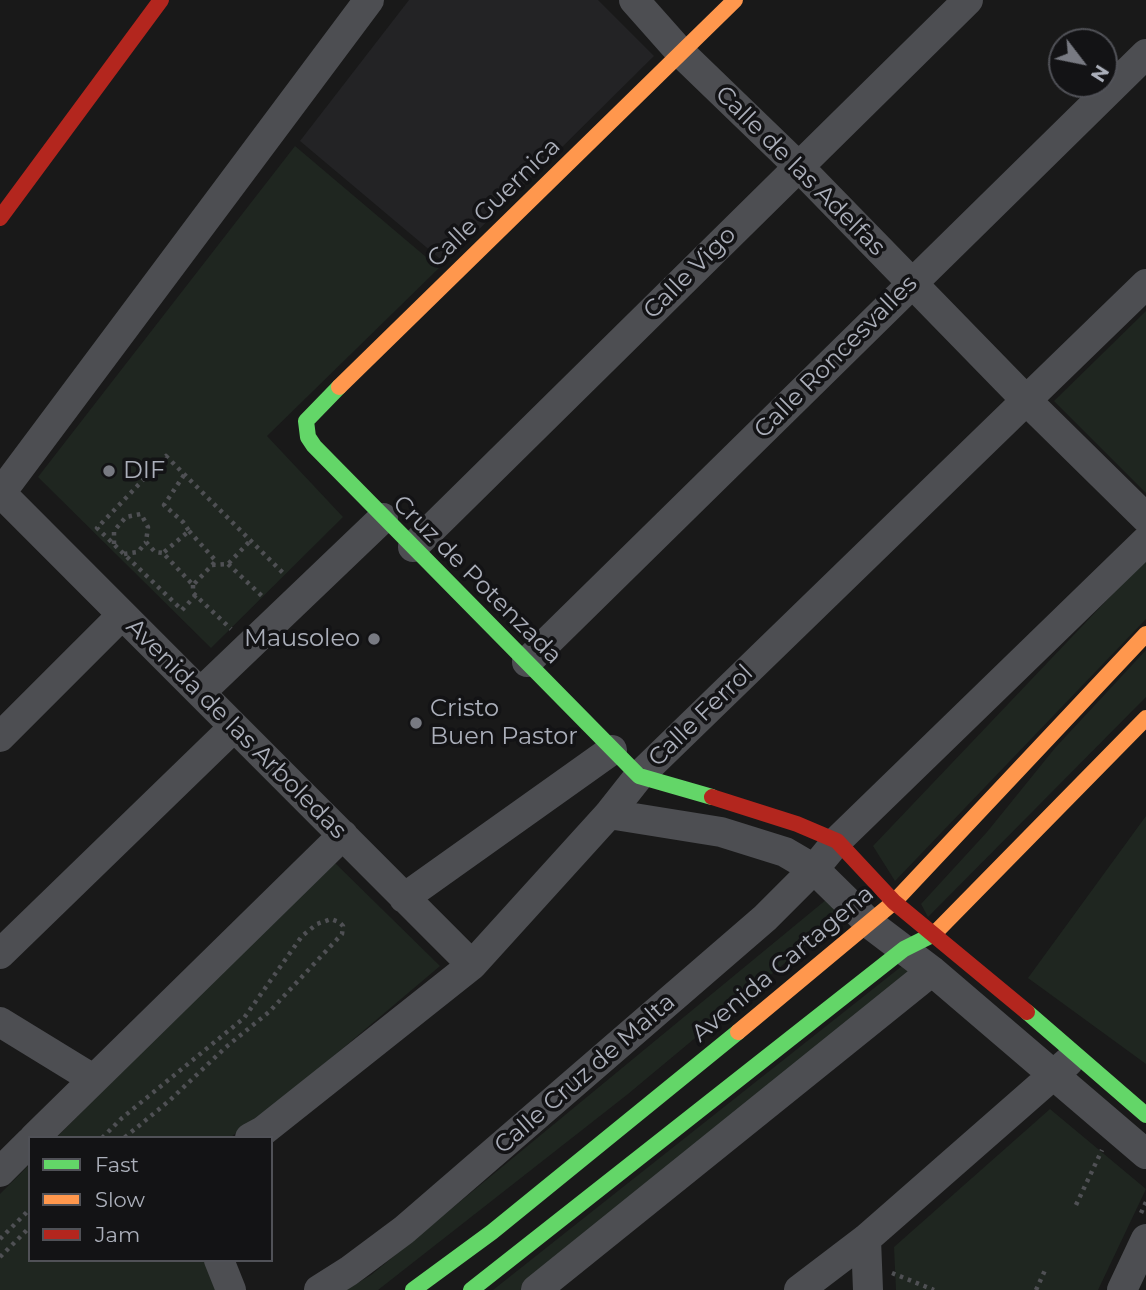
<!DOCTYPE html>
<style>
body{margin:0}
#map{position:relative;width:1146px;height:1290px;overflow:hidden;background:#191919;font-family:Montserrat,sans-serif}
canvas{display:block}
.legend{position:absolute;left:28px;top:1136px;width:245px;height:126px;box-sizing:border-box;background:#131315;border:2px solid #505157;margin:0;padding:9px 12px;list-style:none;font-size:21px;color:#abafba}
.legend li{display:flex;align-items:center;gap:14px;height:35px}
.legend b{width:35px;border:2px solid #505157}
.north{position:absolute;left:1048px;top:28px;width:70px;height:70px;box-sizing:border-box;background:#131315;border:2px solid #505157;border-radius:50%;rotate:122deg;font-size:19px;font-weight:700;line-height:28px;text-align:center;color:#abafba}
.north::after{content:'';display:block;margin:auto;width:24px;height:32px;background:#787a82;clip-path:polygon(50% 0,100% 100%,50% 72%,0 100%)}
</style>
<div id="map">
<canvas width="1146" height="1290"></canvas>
<ul class="legend">
<li><b style="height:9px;background:#63d668"></b>Fast</li>
<li><b style="height:9px;background:#ff974d"></b>Slow</li>
<li><b style="height:9px;background:#b3261e"></b>Jam</li>
</ul>
<div class="north">N</div>
</div>
<script>
const c = document.querySelector('canvas').getContext('2d');
c.lineJoin = 'round';
function paint(path, color) {
  c.fillStyle = color;
  c.fill(path, 'evenodd');
}
function toPath(rows) {
  const path = new Path2D();
  for (const r of rows) {
    path.moveTo(r[0], r[1]);
    for (let i = 2; i < r.length; i += 2) path.lineTo(r[i], r[i + 1]);
  }
  return path;
}
function trace(path, color, width, dash) {
  c.strokeStyle = color;
  c.lineWidth = width;
  c.lineCap = dash ? 'butt' : 'round';
  c.setLineDash(dash || []);
  c.stroke(path);
}
function drawText(font, color, halo, rows, align = 'center') {
  c.font = font + ' Montserrat,sans-serif';
  c.lineWidth = 7;
  c.setLineDash([]);
  c.textBaseline = 'middle';
  c.strokeStyle = halo;
  c.fillStyle = color;
  for (const [text, x, y, turn = 0] of rows) {
    c.save();
    c.translate(x, y);
    c.rotate((+turn || 0) * Math.PI / 180);
    c.textAlign = isNaN(turn) ? turn : align;
    if (halo) c.strokeText(text, 0, 0);
    c.fillText(text, 0, 0);
    c.restore();
  }
}
const built = toPath([
 [409,0,598,0,654,56,445,263,300,141]
]);
const green = toPath([
 [295,146,439,268,267,436,343,517,211,648,38,477],
 [1146,311,1146,493,1054,401],
 [1146,559,1146,619,895,881,873,846],
 [1146,650,1146,697,928,917,921,904,987,832,1055,748],
 [1146,816,1146,1064,1028,978],
 [332,860,440,966,264,1115,229,1138,56,1138],
 [827,899,839,918,628,1094,378,1290,346,1290,371,1275],
 [907,962,918,973,525,1290,493,1290],
 [1050,1109,1146,1189,1098,1290,896,1290,894,1247],
 [30,1164,30,1260,206,1260,216,1290,0,1290,0,1194]
]);
const path = toPath([
 [184,475,164,505,183,522,189,531],
 [189,531,216,561,193,585,163,553,189,531],
 [114,544,114,531,119,525,126,517,141,514,148,527,146,542,155,552,163,553],
 [124,554,138,552,146,542],
 [228,564,263,597],
 [212,565,228,564,250,541],
 [193,585,193,593,231,629],
 [196,595,182,610,97,528,166,456,285,575],
 [102,1138,122,1118,244,1018,302,936,317,924,331,919,339,922,343,926,342,934,269,1012,226,1047,169,1101,124,1138],
 [1076,1205,1102,1150],
 [1141,1213,1146,1202],
 [0,1239,30,1209],
 [0,1257,30,1227],
 [892,1273,934,1290],
 [1036,1290,1046,1268]
]);
const street = toPath([
 [634,0,681,53,798,166,1026,400,1146,518],
 [0,492,472,965],
 [0,494,369,0],
 [413,547,968,0],
 [527,662,1146,54],
 [201,692,383,518],
 [0,737,122,615],
 [609,814,721,832,785,852,814,869,870,924,932,971,1146,1154],
 [404,898,612,750],
 [0,954,234,727],
 [0,1022,93,1079],
 [34,1138,343,835],
 [250,1138,263,1131,472,965,609,814,639,776,1146,284],
 [0,1172,30,1142],
 [866,1239,868,1290],
 [219,1260,231,1290],
 [319,1290,349,1271,404,1230,765,918,814,869,837,841,1146,541],
 [536,1290,932,971],
 [799,1290,866,1239,1068,1062],
 [1122,1290,1146,1239]
]);
const fast = toPath([
 [339,387,306,421,308,437,314,446,639,776,712,797],
 [1027,1012,1146,1115],
 [413,1290,492,1232,738,1032],
 [471,1290,904,949,934,934]
]);
const slow = toPath([
 [339,387,735,0],
 [934,934,1146,718],
 [738,1032,894,902,1146,634]
]);
const jam = toPath([
 [0,218,161,0],
 [712,797,797,824,837,841,894,902,1027,1012]
]);
const markers = [
 [109,471,7,"#787a82"],
 [374,639,7,"#787a82"],
 [416,723,7,"#787a82"]
];
const streetNames = [
 ["Calle de las Adelfas",800,171,45],
 ["Calle Guernica",494,203,-44],
 ["Calle Vigo",690,273,-45],
 ["Calle Roncesvalles",836,357,-45],
 ["Cruz de Potenzada",477,580,45],
 ["Calle Ferrol",701,716,-44],
 ["Avenida de las Arboledas",236,729,45],
 ["Avenida Cartagena",783,964,-40],
 ["Calle Cruz de Malta",585,1074,-41]
];
const poiNames = [
 ["DIF",123,471],
 ["Mausoleo",360,639,"right"],
 ["Cristo",430,709],
 ["Buen Pastor",430,737]
];
paint(built, '#232325');
paint(green, '#1f2620');
trace(path, '#4f5054', 4.5, [3.5, 5]);
trace(street, '#4d4e52', 30);
trace(fast, '#63d668', 16);
trace(slow, '#ff974d', 16);
trace(jam, '#b3261e', 16);
for (const [x, y, r, color] of markers) {
  const dot = new Path2D();
  dot.arc(x, y, r, 0, 2 * Math.PI);
  c.fillStyle = color;
  c.fill(dot);
  trace(dot, '#131315', 2.5);
}
drawText('24px', '#abafba', '#131315', streetNames);
drawText('24px', '#abafba', '#131315', poiNames, 'left');
</script>
